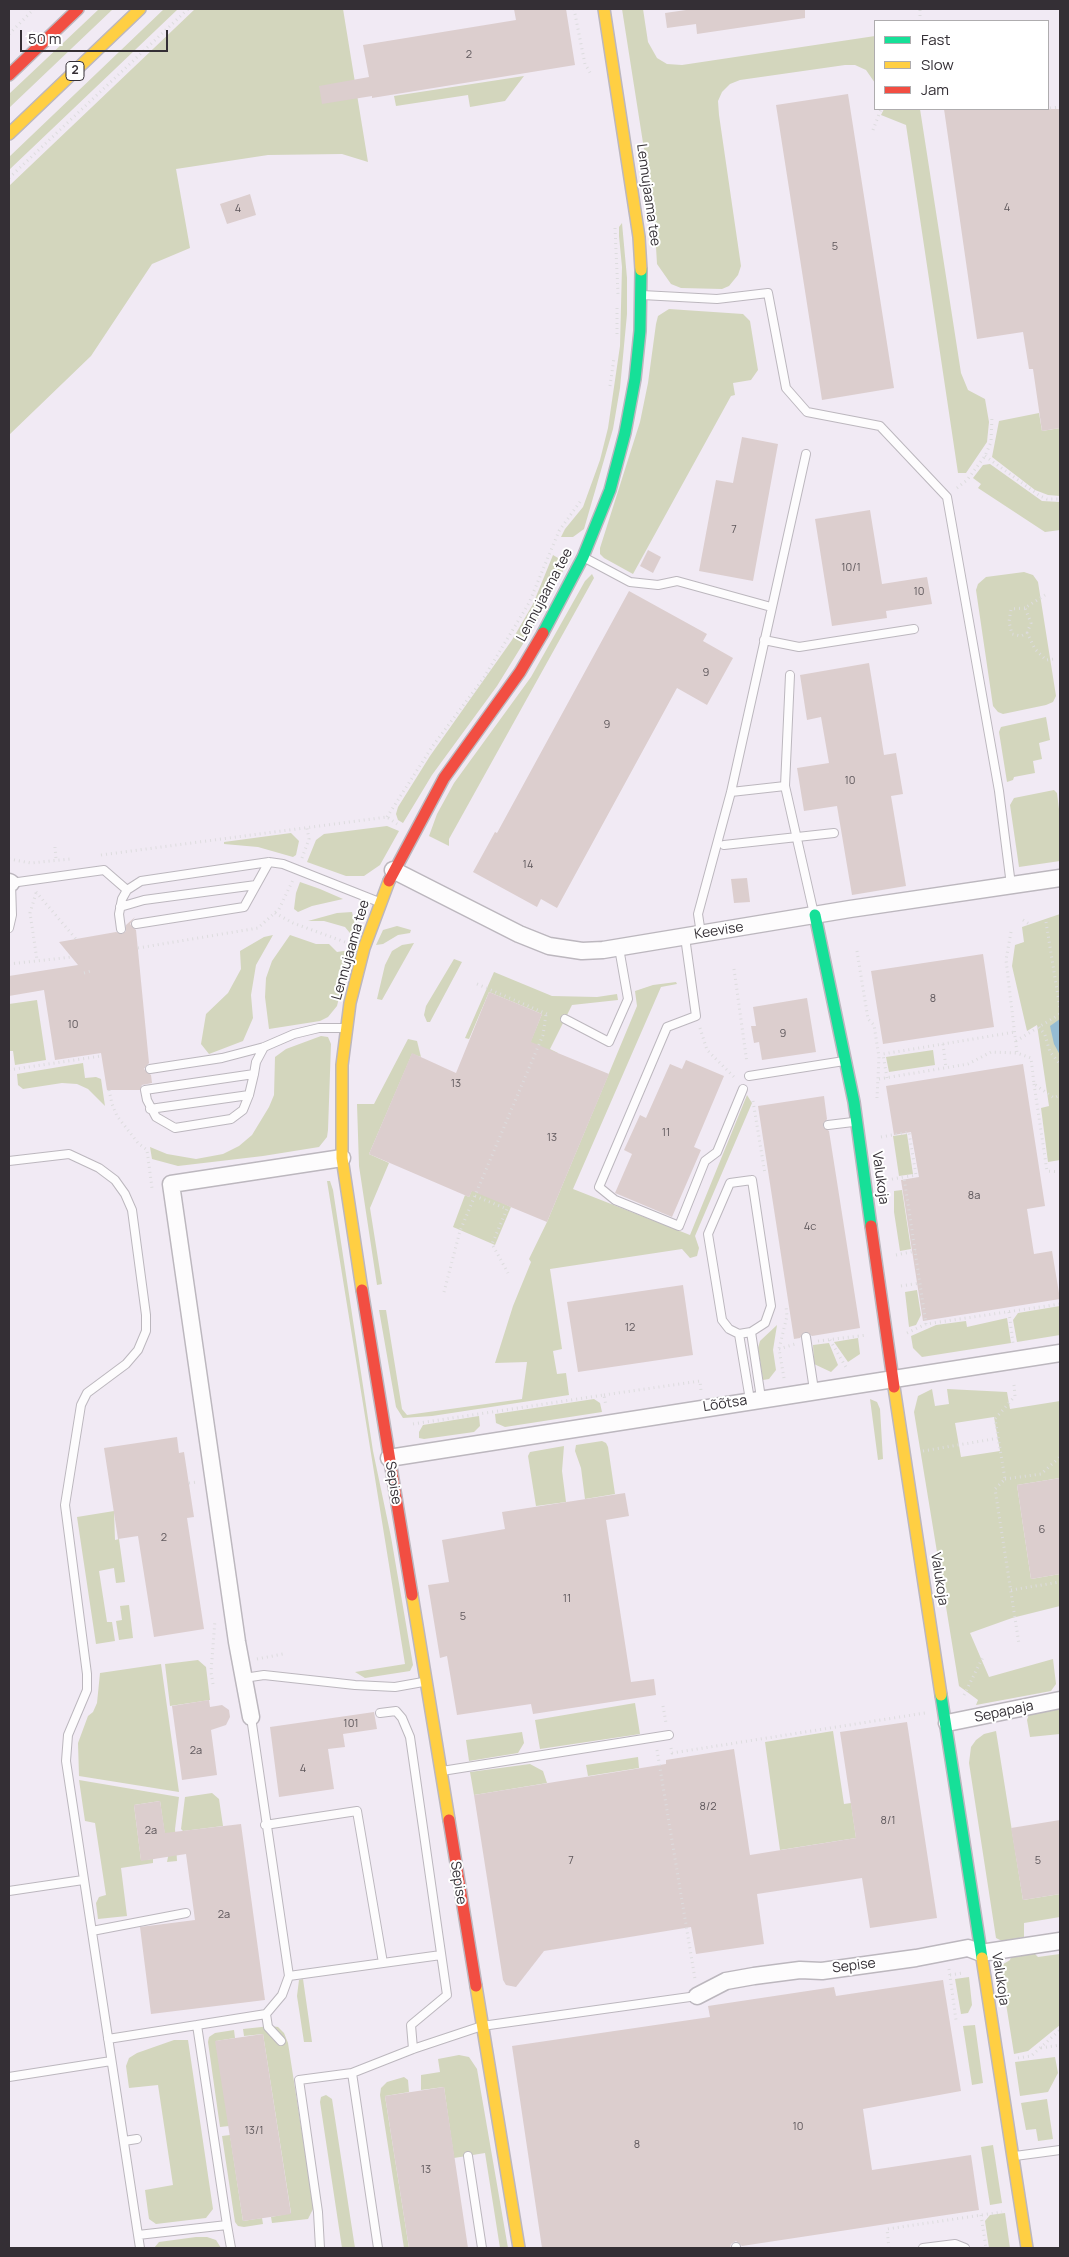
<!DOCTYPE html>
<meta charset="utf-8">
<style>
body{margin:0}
#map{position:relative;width:1069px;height:2257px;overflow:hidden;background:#f1eaf4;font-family:Manrope,sans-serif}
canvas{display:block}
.frame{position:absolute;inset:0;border:10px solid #342f35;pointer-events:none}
.legend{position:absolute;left:874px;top:20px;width:175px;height:90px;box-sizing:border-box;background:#fff;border:1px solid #aeacae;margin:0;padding:6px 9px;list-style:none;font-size:15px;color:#342f35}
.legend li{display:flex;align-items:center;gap:10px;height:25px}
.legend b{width:25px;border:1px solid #aeacae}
.scale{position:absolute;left:20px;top:30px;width:148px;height:22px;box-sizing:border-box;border:2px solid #342f35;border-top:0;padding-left:6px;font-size:15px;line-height:18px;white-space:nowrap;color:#342f35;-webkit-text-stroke:4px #fff;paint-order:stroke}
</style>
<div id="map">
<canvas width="1069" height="2257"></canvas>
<div class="frame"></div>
<ul class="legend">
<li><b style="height:6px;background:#16e098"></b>Fast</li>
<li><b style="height:6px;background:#ffcf43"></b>Slow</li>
<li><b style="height:6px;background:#f24e42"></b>Jam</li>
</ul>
<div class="scale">50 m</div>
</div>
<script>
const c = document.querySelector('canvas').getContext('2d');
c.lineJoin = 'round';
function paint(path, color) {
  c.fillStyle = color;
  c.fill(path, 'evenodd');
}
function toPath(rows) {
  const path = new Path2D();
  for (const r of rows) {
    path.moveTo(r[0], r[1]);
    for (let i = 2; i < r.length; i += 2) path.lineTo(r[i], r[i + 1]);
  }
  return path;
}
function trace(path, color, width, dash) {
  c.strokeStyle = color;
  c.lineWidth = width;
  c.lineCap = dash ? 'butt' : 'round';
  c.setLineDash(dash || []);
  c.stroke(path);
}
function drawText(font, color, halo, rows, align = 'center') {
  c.font = font + ' Manrope,sans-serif';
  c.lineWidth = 4;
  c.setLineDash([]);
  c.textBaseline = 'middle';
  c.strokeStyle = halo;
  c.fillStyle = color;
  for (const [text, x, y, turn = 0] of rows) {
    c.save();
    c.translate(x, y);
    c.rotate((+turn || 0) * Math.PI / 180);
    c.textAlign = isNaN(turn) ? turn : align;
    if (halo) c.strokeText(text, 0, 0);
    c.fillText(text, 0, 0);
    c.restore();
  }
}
const green = toPath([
 [99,9,113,9,9,108,9,94],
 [164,9,178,9,9,170,9,157],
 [195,9,343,9,368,162,342,154,268,155,176,169,190,248,152,264,91,356,9,435,9,186],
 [622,9,643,9,648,42,657,58,667,64,682,65,875,36,875,83,866,70,855,65,845,65,740,80,730,84,722,92,718,101,719,115,741,266,738,275,729,286,722,289,681,288,671,284,657,264,654,213],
 [524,76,505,101,470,107,468,95,396,106,394,96],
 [884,109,920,109,961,373,968,390,985,399,989,422,987,442,966,473,958,473,906,125,881,115],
 [622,223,627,278,627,314,620,388,613,429,584,529,573,537,561,537,565,529,583,507,600,460,608,428,620,346,622,267,619,236,619,227],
 [669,309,743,314,750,321,758,370,751,380,733,383,735,395,731,396,633,574,604,558,600,554,600,548,640,422,648,383,656,324,658,316],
 [1039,413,1042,431,1060,428,1060,496,1048,495,1035,490,992,457,999,421],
 [990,464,1042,501,1060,502,1060,530,1045,532,978,488,981,484,973,478,983,465],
 [553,555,558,558,563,571,534,626,497,686,432,775,403,823,398,820,396,814,398,807,430,756,512,640,533,604],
 [1024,572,1033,575,1038,582,1056,696,1053,702,1046,705,1003,714,998,712,993,706,976,590,978,584,986,577],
 [592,574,594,578,449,839,449,846,429,836,437,814,454,783,531,677,585,581],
 [1046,717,1050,740,1039,743,1042,759,1033,761,1035,773,1014,777,1013,780,1007,782,999,732,1001,727],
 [1054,790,1057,793,1060,817,1060,861,1019,867,1010,805,1014,798],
 [387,826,399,831,380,865,364,876,346,876,307,862,316,840,324,834],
 [291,833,299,841,296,855,293,857,258,847,224,844,224,842],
 [300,882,320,889,343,899,312,906,298,912,294,909,296,893],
 [352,912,355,925,354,938,345,927,324,921,308,921,337,913],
 [1060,914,1060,1160,1048,1162,1041,1108,1049,1106,1037,1025,1027,1031,1012,966,1015,945,1024,942,1022,927],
 [397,926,411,930,410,933,398,935,383,944,376,945,383,930],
 [273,935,256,965,251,995,253,1018,243,1041,209,1054,201,1044,206,1014,228,993,241,969,240,951,264,937],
 [290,935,316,944,329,944,337,952,350,950,337,1006,328,1017,320,1021,269,1029,265,997,266,978,272,961],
 [414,943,382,1000,377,999,385,965,392,951,402,945],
 [454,959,462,962,430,1022,427,1022,424,1015,426,1006],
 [494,972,552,996,597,997,617,994,618,1000,572,1005,550,1049,558,1053,496,1200,511,1207,495,1245,453,1227,465,1195,469,1197,511,1098,508,1096,542,1014,489,992,469,1039,465,1038],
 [676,982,677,984,661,987,573,1189,690,1235,747,1095,752,1103,695,1236,699,1248,697,1256,690,1258,682,1249,550,1269,562,1349,553,1351,557,1374,566,1373,569,1395,432,1416,403,1418,396,1407,379,1310,386,1310,402,1409,407,1415,522,1399,527,1362,495,1363,513,1306,531,1262,529,1259,547,1222,637,1006,635,991,653,985],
 [37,1000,46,1060,15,1065,13,1051,9,1051,9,1004],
 [321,1036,328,1037,331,1044,328,1130,327,1137,319,1147,263,1156,178,1166,152,1159,150,1147,167,1154,196,1159,223,1154,239,1146,252,1135,269,1107,274,1095,275,1057,286,1049],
 [408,1039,417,1041,421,1057,412,1054,369,1154,389,1163,370,1208,382,1284,377,1285,359,1166,357,1104,374,1104],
 [933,1050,935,1065,889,1072,886,1057],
 [83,1063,85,1078,96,1077,101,1079,105,1106,88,1089,77,1084,62,1083,23,1089,18,1085,17,1074],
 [907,1134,913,1174,899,1176,893,1136],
 [327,1181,330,1181,333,1190,373,1451,391,1537,413,1665,410,1671,365,1678,355,1672,405,1664],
 [902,1190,911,1249,900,1251,894,1212,894,1191],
 [917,1290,921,1315,916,1325,909,1327,905,1292],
 [1060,1306,1060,1335,1017,1342,1013,1320,1018,1313],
 [1007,1318,1011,1343,922,1357,913,1348,911,1336,936,1325,966,1321,967,1327],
 [777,1325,773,1350,776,1370,769,1379,763,1380,758,1348,760,1341],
 [858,1338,860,1354,848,1362,834,1342],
 [829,1343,838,1365,831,1372,814,1364,813,1345],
 [932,1389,935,1406,949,1404,947,1389,1007,1392,1010,1409,1060,1401,1060,1478,1017,1485,1031,1579,1060,1574,1060,1606,1012,1618,970,1633,989,1677,1053,1659,1056,1684,1051,1691,976,1705,978,1700,959,1686,914,1412,918,1396],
 [994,1417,1000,1451,961,1457,955,1423],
 [594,1399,600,1403,602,1412,505,1427,496,1423,495,1414],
 [870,1399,877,1402,880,1409,883,1459,878,1460],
 [479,1416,480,1426,474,1432,424,1439,419,1438,419,1432,423,1425],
 [602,1441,606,1443,608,1447,615,1494,585,1499,581,1468,575,1451,576,1445],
 [564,1446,562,1471,566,1502,536,1506,528,1456,530,1452],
 [114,1511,115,1540,119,1539,125,1582,116,1583,114,1568,99,1571,107,1622,112,1622,115,1641,96,1644,77,1517],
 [129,1605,133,1638,119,1640,116,1621,122,1620,120,1606],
 [198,1660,206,1667,210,1700,170,1706,165,1664],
 [161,1664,179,1792,79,1776,78,1743,88,1716,93,1712,97,1703,100,1673],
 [635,1703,640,1734,540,1749,535,1720],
 [1060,1709,1060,1734,1030,1737,1027,1720,1029,1714],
 [833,1731,844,1804,851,1803,856,1838,780,1850,765,1742],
 [996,1731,1023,1900,1060,1894,1060,1917,1024,1923,1024,1937,1002,1941,996,1938,969,1763,971,1747,976,1740,984,1734],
 [522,1732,524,1743,518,1753,469,1761,466,1740],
 [638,1757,639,1768,588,1776,586,1765],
 [530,1764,543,1771,547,1783,474,1795,470,1772],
 [79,1780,179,1797,175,1829,177,1861,167,1862,168,1857,160,1801,134,1805,141,1860,153,1859,153,1863,121,1868,127,1916,98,1919,96,1903,99,1897,106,1895,95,1823,85,1821],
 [212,1793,219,1799,223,1826,183,1831,181,1829,185,1797],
 [1034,1953,1038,1957,1060,1954,1060,2025,1028,2051,1014,2054,1000,1966,1010,1960,1011,1957],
 [969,1977,972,2005,968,2013,961,2014,955,1979],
 [303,1979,312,2042,304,2042,297,1996,299,1980],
 [975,2025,983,2083,972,2085,963,2026],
 [271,2026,278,2027,284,2033,288,2043,313,2204,313,2209,308,2219,272,2223,271,2217,291,2213,263,2034,244,2036,243,2029],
 [234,2030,235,2038,216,2041,229,2126,220,2127,208,2042,209,2037,215,2033],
 [174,2040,188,2040,213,2209,206,2218,156,2224,149,2219,145,2190,173,2185,158,2085,129,2088,126,2066,129,2058,137,2053],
 [459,2055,469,2057,477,2069,508,2248,500,2248,485,2153,454,2158,444,2087,421,2090,421,2075,440,2072,438,2059],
 [1055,2057,1058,2073,1048,2092,1020,2096,1015,2062],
 [404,2077,408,2080,409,2092,385,2096,409,2248,404,2248,380,2095,381,2088,387,2082],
 [326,2095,332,2099,355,2248,342,2248,320,2102,321,2097],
 [1047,2099,1053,2139,1038,2141,1036,2129,1026,2130,1021,2103],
 [230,2135,243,2221,262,2218,263,2224,244,2227,238,2226,235,2222,222,2136],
 [993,2145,1002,2203,990,2205,981,2147],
 [1005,2213,1010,2248,989,2248,985,2221,990,2215],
 [196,2237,207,2237,216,2240,221,2248,154,2248,159,2242]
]);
const water = toPath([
 [1060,1019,1060,1055,1054,1044,1050,1026]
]);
const building = toPath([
 [514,9,566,9,575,65,372,98,372,96,322,104,319,86,369,77,363,45,516,20],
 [693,9,805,9,805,18,697,34,696,24,667,28,665,13],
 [848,94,894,388,822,400,776,105],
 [944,109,1060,109,1060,428,1042,431,1033,369,1029,369,1023,332,977,339],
 [250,194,256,215,227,224,220,204],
 [742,437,778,444,753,581,699,571,716,480,733,483],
 [870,510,882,584,927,577,932,604,886,611,887,618,832,626,815,519],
 [648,550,661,557,653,573,640,566],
 [629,591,707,634,703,641,733,658,707,705,677,688,557,908,541,899,537,907,473,872,495,832,497,833],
 [869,663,884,755,896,753,903,794,891,796,906,886,852,895,837,806,804,811,797,768,829,763,821,717,807,720,800,675],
 [747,878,750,902,734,903,731,879],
 [135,917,130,924,136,930,149,1063,144,1069,151,1075,152,1083,142,1085,140,1090,107,1090,101,1053,55,1060,44,990,9,996,9,976,78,965,59,942,116,932,122,934,126,931,126,925],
 [983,954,994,1027,883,1044,871,971],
 [489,992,542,1014,531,1042,609,1074,547,1222,472,1191,469,1197,369,1154,412,1053,456,1073],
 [807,998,816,1052,762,1060,759,1042,754,1043,751,1026,756,1026,753,1007],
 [686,1060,724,1076,694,1147,701,1150,672,1217,615,1193,632,1154,624,1150,640,1115,646,1118,670,1064,682,1069],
 [1023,1064,1045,1206,1027,1209,1034,1254,1052,1251,1060,1299,923,1321,901,1180,919,1177,911,1132,894,1135,886,1086],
 [824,1096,827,1119,823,1126,829,1131,860,1328,812,1336,805,1332,800,1338,794,1339,758,1106],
 [683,1285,693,1355,578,1372,567,1302],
 [177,1437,179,1453,184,1452,194,1517,187,1518,204,1629,154,1637,138,1536,118,1539,104,1448],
 [1060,1478,1060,1574,1031,1579,1017,1485],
 [625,1493,629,1516,606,1520,631,1682,654,1679,656,1695,533,1714,531,1704,457,1715,447,1656,440,1658,428,1585,449,1582,442,1540,505,1529,502,1512],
 [209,1700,210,1707,222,1705,229,1710,230,1717,226,1725,211,1730,217,1775,182,1780,172,1706],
 [374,1712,377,1729,343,1734,345,1747,328,1749,334,1789,279,1797,270,1727],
 [907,1722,937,1918,870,1928,862,1878,757,1894,764,1944,696,1954,691,1927,544,1951,516,1987,506,1985,503,1980,474,1795,666,1764,666,1760,734,1749,750,1855,856,1838,840,1732],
 [160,1801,165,1833,241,1824,265,2000,151,2014,140,1927,195,1920,186,1854,141,1861,134,1805],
 [1060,1820,1060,1894,1023,1900,1011,1828],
 [943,1980,961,2091,863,2109,872,2170,971,2155,979,2210,742,2246,736,2241,731,2244,730,2248,542,2248,512,2046,710,2017,708,2006,834,1987,836,1996],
 [263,2034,291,2214,243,2221,215,2041],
 [444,2087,468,2248,409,2248,385,2096]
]);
const path = toPath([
 [574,9,585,64,592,76],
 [920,21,920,10],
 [9,34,34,9],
 [1050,108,1060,107],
 [873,130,881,109],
 [9,178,188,9],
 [615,228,618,294],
 [617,334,617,308],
 [610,386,614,358],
 [985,456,1040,496,1047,499,1060,499],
 [957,488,967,480,985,456,991,442,992,416],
 [1025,608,1011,609,1009,622,1012,634,1021,636,1027,633,1035,649,1046,660,1054,659],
 [1027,633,1031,623,1025,608,1045,595],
 [387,817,432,747,483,679,529,603,559,531,582,499],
 [55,847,56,859],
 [101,855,387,817,397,824],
 [302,858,309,839,307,828],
 [9,859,31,863,70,859],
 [36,892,76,939],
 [36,893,30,913,37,960],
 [275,913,293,923,345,942],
 [1023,920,1031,925],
 [1046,922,1060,1009],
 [1011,932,1006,960,1017,1053,1031,1058,1034,1084,1054,1098,1060,1095],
 [138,948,258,928,279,909,293,880],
 [857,951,868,1019,874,1025,879,1057,877,1098],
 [9,964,72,957],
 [734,969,747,1063],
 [84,973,91,971],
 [477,984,547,1014],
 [1039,1027,1045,1035,1050,1052,1060,1064],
 [700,1028,707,1050,735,1078],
 [1016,1041,1060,1014],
 [943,1044,946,1068],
 [9,1070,101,1056],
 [887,1078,883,1054,1015,1032],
 [879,1079,968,1064,991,1052,1017,1053],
 [1034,1084,1047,1171,1060,1172],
 [109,1090,112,1104,117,1116,138,1143,147,1150,152,1188],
 [753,1101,765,1174],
 [881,1137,909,1132,916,1175,904,1177],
 [887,1180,904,1177,926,1324],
 [475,1196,507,1209,492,1244,508,1273],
 [896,1255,916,1251],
 [901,1286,920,1283],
 [444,1292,460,1231,543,1035,546,1014],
 [1009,1312,1013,1343],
 [907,1333,926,1324,1060,1304],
 [830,1340,847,1369],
 [818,1341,867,1335],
 [779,1349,795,1344],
 [784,1378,779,1349,787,1316,786,1306],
 [1014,1385,1015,1396,995,1419,1005,1479,995,1489,1019,1644],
 [604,1395,700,1381,701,1391],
 [413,1424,604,1395,606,1406],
 [923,1451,999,1438],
 [1005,1479,1041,1474,1060,1457],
 [189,1483,198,1482],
 [1011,1590,1060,1582],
 [257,1659,283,1654],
 [213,1684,211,1672,215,1620],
 [964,1695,984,1655],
 [663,1706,666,1723],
 [671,1748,672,1753,925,1713],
 [657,1750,695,1979],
 [949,1969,956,2020],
 [950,1975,963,1973],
 [1041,2048,1060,2045],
 [1018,2058,1031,2056,1060,2030],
 [981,2215,986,2248],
 [889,2248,887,2229,1002,2212]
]);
const lane = toPath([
 [642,295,717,299,768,293,786,388,807,412,880,426,947,497,999,791,1011,885],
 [585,558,630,582,658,585,677,581,771,607],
 [764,640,799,647,914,629],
 [785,786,814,914],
 [731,792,785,786,790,675],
 [724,845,834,833],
 [120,907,144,900,256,885],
 [136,924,244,907,269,862],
 [9,928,12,915,11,883,104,870,127,890],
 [121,929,119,914,122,899,127,890,141,881,269,862,283,864,379,902],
 [701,934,698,914,731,792,806,454],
 [685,937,696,1016,667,1027,599,1187,615,1200,679,1226,705,1161,717,1152,743,1089],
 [565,1019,609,1042,628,999,619,948],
 [150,1069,222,1058,264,1047,294,1034,319,1028,345,1028],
 [254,1074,145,1090,147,1100,156,1117,175,1128,231,1119,243,1110,249,1095,254,1074,256,1062,264,1047],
 [749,1076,844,1061],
 [150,1109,249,1095],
 [828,1125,853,1122],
 [9,1161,69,1154,99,1168,115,1180,125,1194,132,1210,146,1315,146,1331,138,1350,126,1364,87,1393,81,1405,65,1505,87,1674,87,1690,68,1735,66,1761,140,2248],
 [752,1180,771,1306,765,1323,751,1332,739,1334,729,1329,722,1320,708,1234,730,1183,752,1180],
 [751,1332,761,1398],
 [739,1334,750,1400],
 [806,1337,814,1390],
 [244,1678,264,1675,355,1685,395,1687,423,1682],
 [380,1713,396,1711,402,1718,410,1737,447,1995,411,2025,413,2049],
 [442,1771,669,1735],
 [265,1825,357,1811,383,1963],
 [9,1891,83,1880],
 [92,1931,186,1913],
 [289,1976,441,1955],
 [266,2014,268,2027,281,2041],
 [108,2039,197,2025],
 [352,2073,378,2248],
 [9,2077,111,2061],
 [124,2141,137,2139],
 [468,2156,482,2248],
 [1015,2156,1060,2150],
 [227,2225,231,2248],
 [138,2235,227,2225,197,2025,266,2014,282,1995,289,1976,251,1717],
 [736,2247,736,2248],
 [320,2248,318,2212,299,2080,352,2073,413,2049,482,2026,697,1996],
 [923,2248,955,2244,965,2248]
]);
const street = toPath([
 [393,870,519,934,549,946,582,951,603,950,850,909,1060,878],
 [9,882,11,883],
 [389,1458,1060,1353],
 [251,1717,237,1642,171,1184,342,1158],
 [947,1723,1060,1700],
 [697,1996,726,1981,754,1976,800,1970,822,1971,916,1958,968,1948,981,1953,1060,1941]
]);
const fast = toPath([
 [543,633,583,557,610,490,625,433,635,379,640,331,641,270],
 [815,915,854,1102,871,1226],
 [941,1695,982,1958]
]);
const slow = toPath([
 [604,9,639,237,641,270],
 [9,134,140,9],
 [362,1290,342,1158,342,1065,350,1003,364,948,389,881],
 [894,1387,941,1695],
 [412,1595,449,1820],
 [982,1958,1027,2248],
 [476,1986,519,2248]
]);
const jam = toPath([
 [9,75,78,9],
 [389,881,444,778,520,672,543,633],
 [871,1226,894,1387],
 [362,1290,412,1595],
 [449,1820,476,1986]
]);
const numberNames = [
 ["2",469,55],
 ["4",1007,208],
 ["4",238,209],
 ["5",835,247],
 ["7",734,530],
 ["10/1",851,568],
 ["10",919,592],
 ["9",706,673],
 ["9",607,725],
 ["10",850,781],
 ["14",528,865],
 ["8",933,999],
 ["10",73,1025],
 ["9",783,1034],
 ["13",456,1084],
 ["11",666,1133],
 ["13",552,1138],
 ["8a",974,1196],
 ["4c",810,1227],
 ["12",630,1328],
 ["6",1042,1530],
 ["2",164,1538],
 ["11",567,1599],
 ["5",463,1617],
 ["101",351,1724],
 ["2a",196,1751],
 ["4",303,1769],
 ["8/2",708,1807],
 ["8/1",888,1821],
 ["2a",151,1831],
 ["7",571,1861],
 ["5",1038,1861],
 ["2a",224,1915],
 ["10",798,2127],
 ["13/1",254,2131],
 ["8",637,2145],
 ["13",426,2170]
];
const shields = [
 [75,71,18]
];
const shieldNames = [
 ["2",75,71]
];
const streetNames = [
 ["Lennujaama tee",648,195,82],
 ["Lennujaama tee",545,595,-62],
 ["Keevise",719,931,-9],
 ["Lennujaama tee",351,950,-74],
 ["Valukoja",880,1178,82],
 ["Lõõtsa",725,1404,-9],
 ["Sepise",393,1483,81],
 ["Valukoja",939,1579,81],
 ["Sepapaja",1004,1712,-12],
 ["Sepise",458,1883,81],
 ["Sepise",854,1966,-7],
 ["Valukoja",1000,1979,81]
];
paint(green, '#d3d6bd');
paint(water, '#95bcd3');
paint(building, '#dccece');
trace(lane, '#bcb7be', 10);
trace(street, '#bcb7be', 19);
trace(fast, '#bcb7be', 14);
trace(slow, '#bcb7be', 14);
trace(jam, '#bcb7be', 14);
trace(path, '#dddcde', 3, [1, 4]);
trace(lane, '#fdfcfd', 8);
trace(street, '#fdfcfd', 16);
trace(fast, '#16e098', 11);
trace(slow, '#ffcf43', 11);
trace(jam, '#f24e42', 11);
drawText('11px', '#5e575b', null, numberNames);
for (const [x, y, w] of shields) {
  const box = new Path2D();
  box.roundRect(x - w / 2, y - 9.5, w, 19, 4);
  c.fillStyle = '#fff';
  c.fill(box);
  trace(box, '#342f35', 1);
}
drawText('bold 12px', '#342f35', null, shieldNames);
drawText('14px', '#342f35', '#fff', streetNames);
</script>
